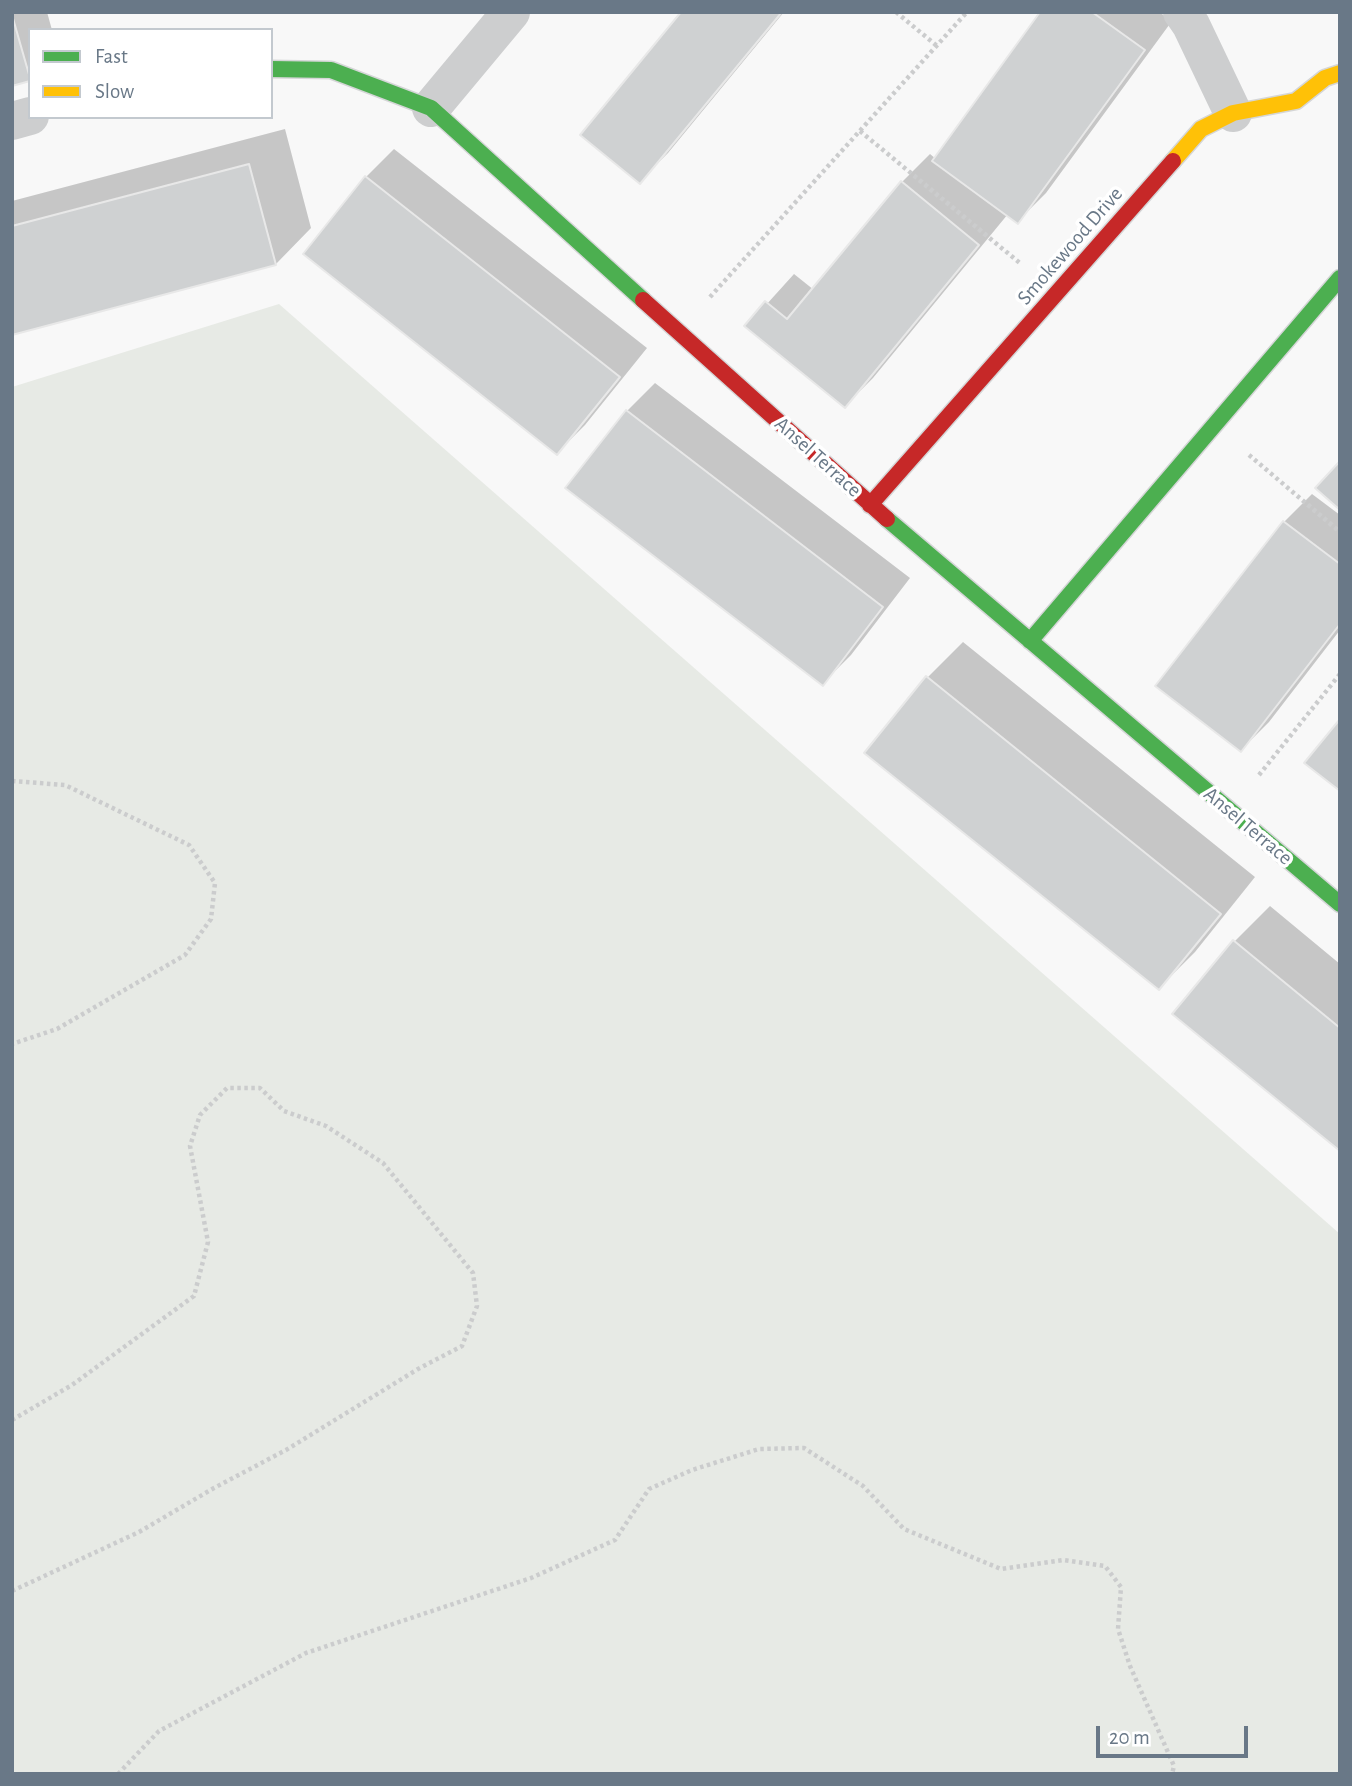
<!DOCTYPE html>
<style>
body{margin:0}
#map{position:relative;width:1352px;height:1786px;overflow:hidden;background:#f8f8f8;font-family:"Alegreya Sans",sans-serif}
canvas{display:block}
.frame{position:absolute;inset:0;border:14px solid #697887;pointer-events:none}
.legend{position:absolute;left:28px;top:28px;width:245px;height:91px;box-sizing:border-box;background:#fff;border:2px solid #c3c9cf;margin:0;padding:9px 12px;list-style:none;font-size:21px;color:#697887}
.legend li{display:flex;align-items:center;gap:14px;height:35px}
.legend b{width:35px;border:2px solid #c3c9cf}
.scale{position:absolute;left:1096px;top:1726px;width:152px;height:32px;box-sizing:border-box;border:4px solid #697887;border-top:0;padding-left:9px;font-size:21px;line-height:24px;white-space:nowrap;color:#697887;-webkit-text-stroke:5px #fff;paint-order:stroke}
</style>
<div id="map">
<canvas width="1352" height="1786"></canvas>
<div class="frame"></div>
<ul class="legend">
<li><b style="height:9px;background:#4caf50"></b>Fast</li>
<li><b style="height:9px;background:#ffc107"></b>Slow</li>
</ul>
<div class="scale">20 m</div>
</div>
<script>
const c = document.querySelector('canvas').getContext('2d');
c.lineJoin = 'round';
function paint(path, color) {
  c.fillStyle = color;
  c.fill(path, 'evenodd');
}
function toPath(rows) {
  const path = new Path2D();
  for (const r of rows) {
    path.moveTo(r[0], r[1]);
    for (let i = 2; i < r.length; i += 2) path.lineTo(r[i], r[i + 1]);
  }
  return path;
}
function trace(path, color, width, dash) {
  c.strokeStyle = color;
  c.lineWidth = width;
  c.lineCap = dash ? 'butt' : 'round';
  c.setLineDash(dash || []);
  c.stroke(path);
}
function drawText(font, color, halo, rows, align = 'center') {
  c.font = font + ' "Alegreya Sans",sans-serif';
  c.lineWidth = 7;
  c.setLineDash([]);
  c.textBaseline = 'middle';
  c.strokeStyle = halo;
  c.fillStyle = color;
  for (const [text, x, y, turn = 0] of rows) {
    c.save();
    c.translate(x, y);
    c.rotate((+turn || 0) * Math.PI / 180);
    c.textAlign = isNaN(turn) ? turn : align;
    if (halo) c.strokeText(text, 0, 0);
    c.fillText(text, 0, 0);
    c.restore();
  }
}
const green = toPath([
 [279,304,1340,1234,1340,1774,12,1774,12,387]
]);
const shadow = toPath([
 [12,12,47,12,52,30,30,30,30,79,12,84],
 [683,12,784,12,668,153,640,181],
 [1043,12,1159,12,1172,21,1046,193,1018,221,1008,214,873,378,845,406,747,326,794,274,814,290,902,182,930,154,936,159],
 [285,129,311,228,276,264,12,333,12,201],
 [394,149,647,348,585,425,557,453,366,177],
 [655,383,910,578,851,655,823,683,627,411],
 [1312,494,1340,515,1340,630,1269,722,1241,750,1158,686,1284,522],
 [963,642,1255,877,1195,952,1159,988,928,677],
 [1270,906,1340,964,1340,1149,1234,942]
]);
const building = toPath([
 [681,12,782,12,640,184,580,135,681,12],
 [1040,12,1092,12,1145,50,1018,224,932,161,1040,12],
 [12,15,30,78,30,81,12,86,12,15],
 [249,164,276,265,12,335,12,226,249,164],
 [365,176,620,377,557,455,303,254,365,176],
 [901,181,979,245,845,408,744,326,765,301,787,319,901,181],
 [626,410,883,607,823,686,565,488,626,410],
 [1340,461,1340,510,1315,488,1340,461],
 [1283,521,1340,564,1340,624,1241,752,1155,686,1283,521],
 [926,676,1221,914,1159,990,864,753,926,676],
 [1340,719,1340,791,1304,763,1340,719],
 [1233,940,1340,1028,1340,1151,1172,1014,1233,940]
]);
const path = toPath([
 [896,12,937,46],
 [860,131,1021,264],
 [710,297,967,12],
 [1249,455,1340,532],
 [1259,775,1340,674],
 [12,781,65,785,189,845,215,883,211,919,185,955,57,1029,12,1044],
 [12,1420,72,1385,194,1296,208,1242,190,1146,200,1115,227,1088,260,1088,284,1111,326,1126,383,1163,473,1273,477,1306,462,1346,418,1369,286,1450,214,1488,139,1532,12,1591],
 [118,1774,159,1731,306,1653,531,1578,615,1540,649,1489,692,1470,759,1449,804,1448,863,1486,904,1529,1001,1569,1063,1560,1105,1566,1121,1587,1118,1629,1130,1666,1174,1766,1172,1774]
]);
const street = toPath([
 [1182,12,1191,25,1233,113],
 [431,108,511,12],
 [12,121,30,116]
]);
const fast = toPath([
 [271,69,331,70,431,108,643,300],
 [887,519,1340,904],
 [1030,641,1340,278]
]);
const slow = toPath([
 [1173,161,1201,129,1233,113,1296,101,1325,78,1340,73]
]);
const jam = toPath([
 [643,300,887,519],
 [870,505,1173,161]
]);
const streetNames = [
 ["Smokewood Drive",1070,246,-49],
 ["Ansel Terrace",818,457,42],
 ["Ansel Terrace",1248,826,40]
];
paint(green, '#e7eae5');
paint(shadow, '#0003');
paint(building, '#cfd1d2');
trace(building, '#e8e8e8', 2);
trace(fast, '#d5d6d7', 19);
trace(slow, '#d5d6d7', 19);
trace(jam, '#d5d6d7', 19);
trace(path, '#cbcccd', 4.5, [3.5, 3.5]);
trace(street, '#cdcecf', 38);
trace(fast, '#4caf50', 16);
trace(slow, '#ffc107', 16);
trace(jam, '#c62828', 16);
drawText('21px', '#697887', '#fff', streetNames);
</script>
